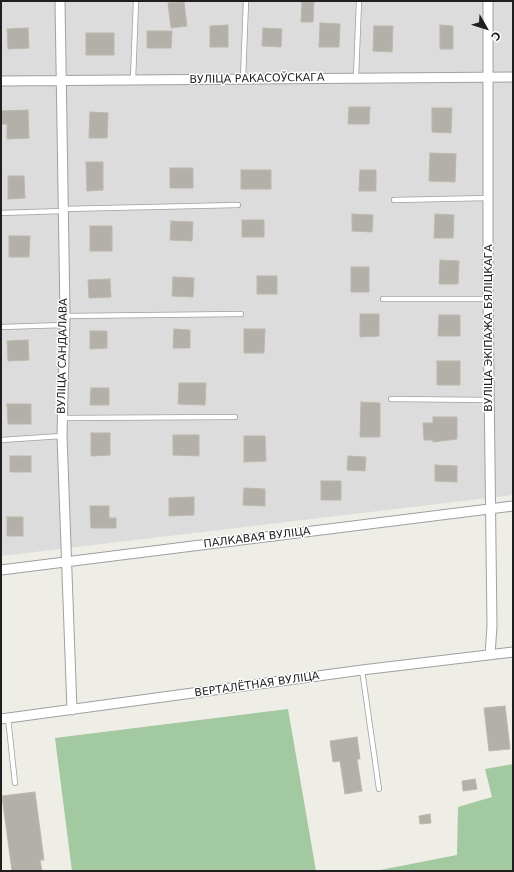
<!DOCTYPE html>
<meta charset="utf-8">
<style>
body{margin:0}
#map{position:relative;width:514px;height:872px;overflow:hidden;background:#eeede6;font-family:"DejaVu Sans",sans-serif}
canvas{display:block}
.frame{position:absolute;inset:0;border:2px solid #1f1f1f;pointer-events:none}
.north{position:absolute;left:466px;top:8px;width:40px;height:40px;-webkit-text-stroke:3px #fff;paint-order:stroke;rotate:129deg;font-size:11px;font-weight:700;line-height:16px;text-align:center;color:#1f1f1f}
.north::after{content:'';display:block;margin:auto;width:14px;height:18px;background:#1f1f1f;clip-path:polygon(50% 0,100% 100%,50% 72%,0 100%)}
</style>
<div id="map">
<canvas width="514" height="872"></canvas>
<div class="frame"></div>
<div class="north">С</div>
</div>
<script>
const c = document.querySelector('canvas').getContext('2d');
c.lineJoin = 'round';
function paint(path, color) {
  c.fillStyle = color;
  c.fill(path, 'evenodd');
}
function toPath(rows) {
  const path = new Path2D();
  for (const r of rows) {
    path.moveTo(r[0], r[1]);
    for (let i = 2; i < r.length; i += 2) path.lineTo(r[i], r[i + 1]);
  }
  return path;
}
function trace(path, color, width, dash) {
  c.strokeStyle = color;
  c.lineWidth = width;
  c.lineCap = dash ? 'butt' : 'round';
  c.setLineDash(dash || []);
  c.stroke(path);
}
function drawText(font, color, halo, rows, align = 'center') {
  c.font = font + ' "DejaVu Sans",sans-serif';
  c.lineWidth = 3;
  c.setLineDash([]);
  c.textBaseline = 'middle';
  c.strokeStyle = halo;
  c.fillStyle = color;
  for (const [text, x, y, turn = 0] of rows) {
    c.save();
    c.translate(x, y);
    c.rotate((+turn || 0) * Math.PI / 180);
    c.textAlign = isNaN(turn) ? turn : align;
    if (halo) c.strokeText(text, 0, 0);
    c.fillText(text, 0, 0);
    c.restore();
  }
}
const residential = toPath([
 [1,1,513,1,513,495,1,556]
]);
const forest = toPath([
 [288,709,316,871,72,871,55,738],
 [513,764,513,871,375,871,457,855,458,807,492,797,485,769]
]);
const building = toPath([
 [302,1,314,1,313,22,301,22,302,1],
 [184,2,187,26,171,28,168,3,184,2],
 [320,23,340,24,339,47,319,47,320,23],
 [228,25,228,47,210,47,210,26,228,25],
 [440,25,453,26,453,49,440,49,440,25],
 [374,26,393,26,392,52,373,51,374,26],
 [28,28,29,48,8,49,7,29,28,28],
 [263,28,282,29,281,47,262,46,263,28],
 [147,31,172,31,171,48,147,48,147,31],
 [86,33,114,33,114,55,86,55,86,33],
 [349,107,370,107,369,124,348,124,349,107],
 [432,108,452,108,451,133,432,132,432,108],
 [28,110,29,138,7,139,7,124,1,124,1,111,28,110],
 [90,112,108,113,107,138,89,138,90,112],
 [430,153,456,154,455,182,429,181,430,153],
 [86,162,103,162,103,190,87,191,86,162],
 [170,168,193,168,193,188,170,188,170,168],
 [241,170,271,170,271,189,241,189,241,170],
 [360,170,376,170,376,191,359,191,360,170],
 [8,176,24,176,25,198,8,199,8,176],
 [352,214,373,215,372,232,352,231,352,214],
 [435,214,454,215,453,238,434,238,435,214],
 [242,220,264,220,264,237,242,237,242,220],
 [171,221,193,222,192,241,170,240,171,221],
 [90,226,112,226,112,251,90,251,90,226],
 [9,236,30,236,29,257,9,257,9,236],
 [440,260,459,261,458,284,439,284,440,260],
 [351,267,369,267,369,292,351,292,351,267],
 [257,276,277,276,277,294,257,294,257,276],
 [173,277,194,278,193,297,172,296,173,277],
 [110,279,111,297,89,298,88,280,110,279],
 [360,314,379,314,379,336,360,337,360,314],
 [439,315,460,315,460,336,438,336,439,315],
 [174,329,190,330,190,348,173,348,174,329],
 [244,329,265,329,264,353,244,353,244,329],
 [90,331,107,331,107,348,90,349,90,331],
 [28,340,29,360,8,361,7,341,28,340],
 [437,361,460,361,460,385,437,385,437,361],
 [179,383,206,383,205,405,178,404,179,383],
 [91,388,109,388,109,405,90,405,91,388],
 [361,402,380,403,380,437,360,437,361,402],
 [7,404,31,404,31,424,8,424,7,404],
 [433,417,457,417,457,439,433,442,433,440,424,440,423,423,433,423,433,417],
 [91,433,110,433,110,455,91,456,91,433],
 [173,435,199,435,199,456,173,455,173,435],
 [244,436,265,436,266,461,244,462,244,436],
 [10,456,31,456,31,472,10,472,10,456],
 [348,456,366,457,365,471,347,470,348,456],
 [435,465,457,466,457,482,435,481,435,465],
 [321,481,341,481,341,500,321,500,321,481],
 [244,488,265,489,265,506,243,505,244,488],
 [194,497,194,515,169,516,169,498,194,497],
 [90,506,109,506,109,518,116,518,116,528,91,528,90,506],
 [7,517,23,517,23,536,7,536,7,517],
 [505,706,510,749,489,751,484,708,505,706],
 [357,737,360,759,357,759,362,791,345,794,340,761,333,762,330,741,357,737],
 [475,779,477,789,463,791,462,781,475,779],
 [35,792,44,860,40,860,42,871,12,871,2,796,35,792],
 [430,814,431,823,420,824,419,816,430,814]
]);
const service = toPath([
 [356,77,359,1],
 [243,79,246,1],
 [133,80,136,1],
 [394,200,488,198],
 [63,209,238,205],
 [1,213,63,211],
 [383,299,488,299],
 [65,316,241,314],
 [1,327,65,325],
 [391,399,489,400],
 [62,418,235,417],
 [1,440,62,436],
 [362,670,379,789],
 [8,718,15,783]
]);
const minor = toPath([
 [60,1,65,316,62,436,72,710],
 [488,1,488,299,492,626,490,655],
 [1,81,513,77],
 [1,570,513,506],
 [1,719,362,670,513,652]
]);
const streetNames = [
 ["ВУЛІЦА РАКАСОЎСКАГА",257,79,-1],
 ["ВУЛІЦА ЭКІПАЖА БЯЛІЦКАГА",489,328,-90],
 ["ВУЛІЦА САНДАЛАВА",63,356,-89],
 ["ПАЛКАВАЯ ВУЛІЦА",257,538,-7],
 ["ВЕРТАЛЁТНАЯ ВУЛІЦА",257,685,-8]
];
paint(residential, '#dddcdc');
paint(forest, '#a2c99f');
paint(building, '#b3b0a9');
trace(building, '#beb8aa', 1);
trace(service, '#a0a0a0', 6);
trace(minor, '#a0a0a0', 11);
trace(service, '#fff', 4.5);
trace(minor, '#fff', 9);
drawText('11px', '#1f1f1f', '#fff', streetNames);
</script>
